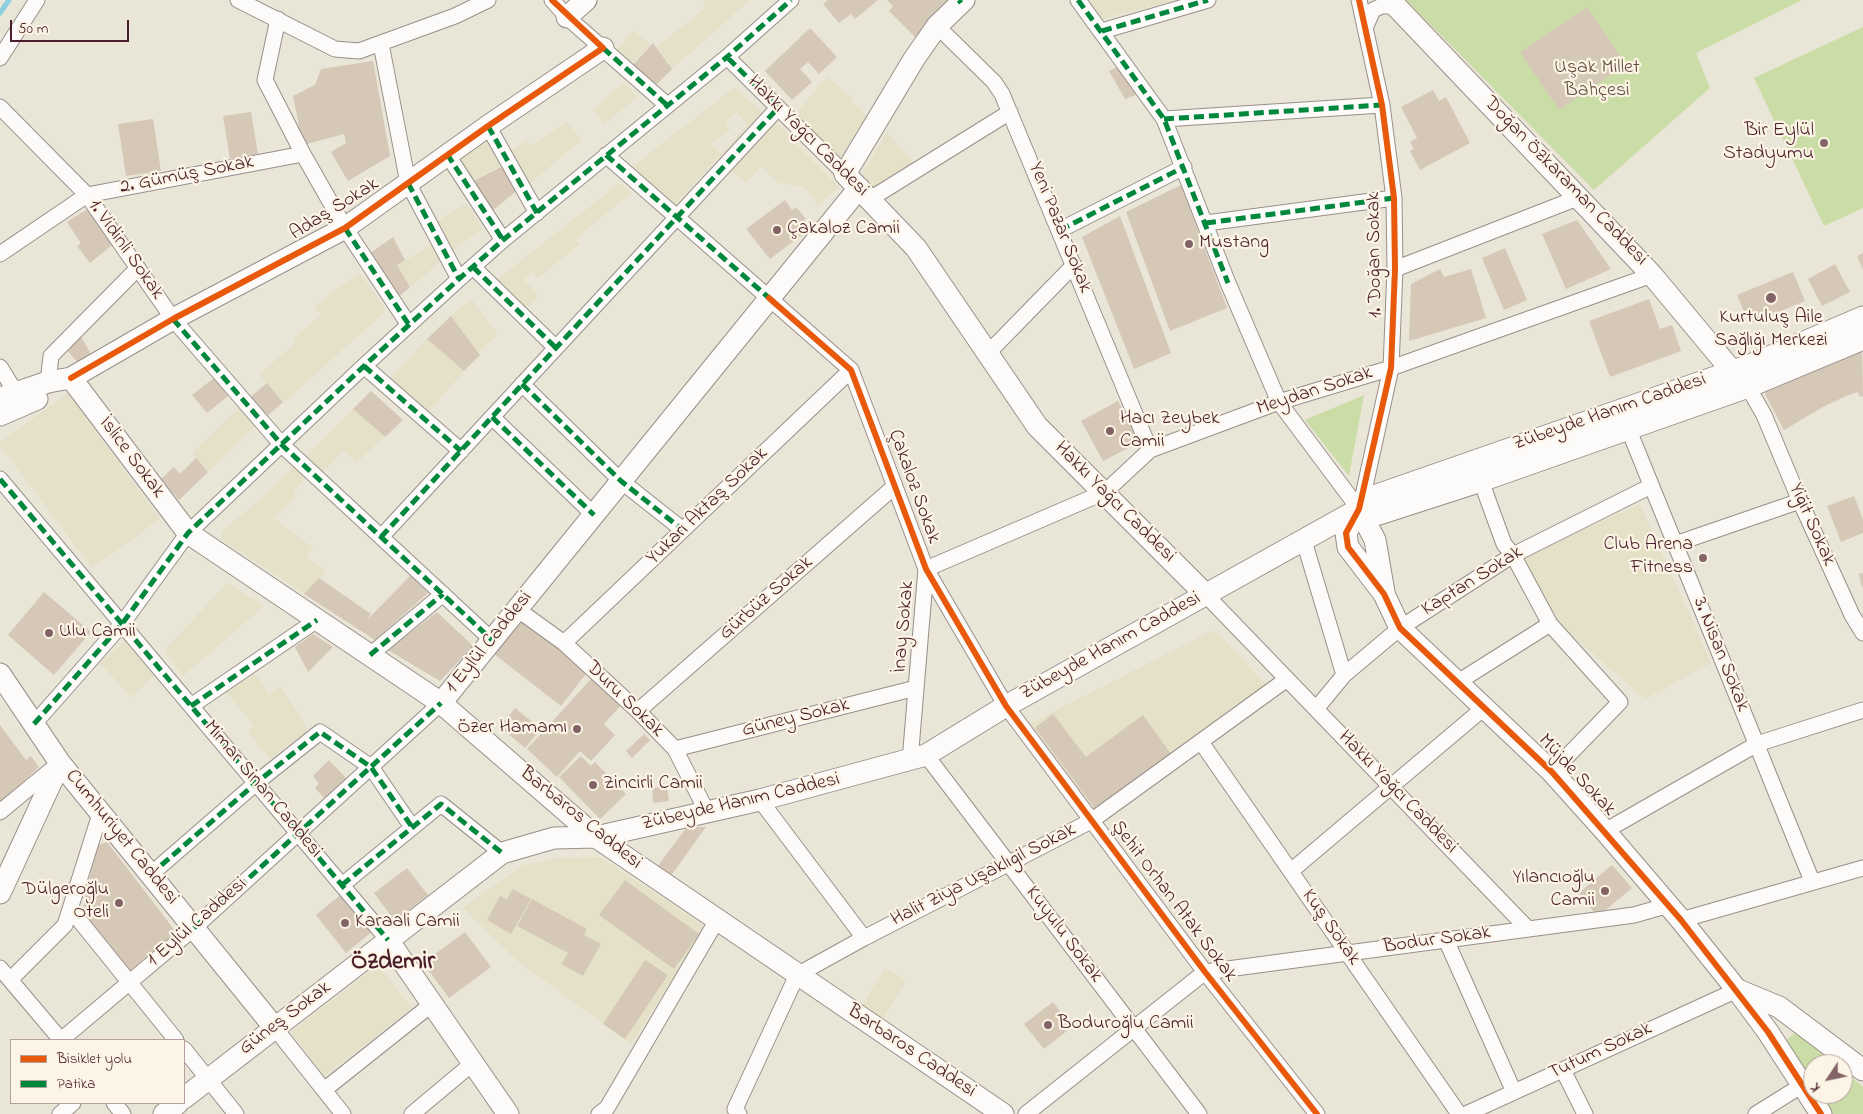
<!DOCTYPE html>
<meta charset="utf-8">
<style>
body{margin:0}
#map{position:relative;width:1863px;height:1114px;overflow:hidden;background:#e9e5d7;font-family:"Indie Flower",sans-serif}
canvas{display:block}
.legend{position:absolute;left:10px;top:1039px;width:175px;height:65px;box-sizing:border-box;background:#fcf5e5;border:1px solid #b59f9b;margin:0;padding:6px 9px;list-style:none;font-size:15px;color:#4a1f2b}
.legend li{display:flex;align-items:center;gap:10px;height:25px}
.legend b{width:25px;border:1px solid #b59f9b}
.north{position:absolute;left:1803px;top:1054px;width:50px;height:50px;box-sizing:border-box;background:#fcf5e5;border:1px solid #b59f9b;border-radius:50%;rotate:236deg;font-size:14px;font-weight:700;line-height:20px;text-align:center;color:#4a1f2b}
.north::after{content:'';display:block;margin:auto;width:18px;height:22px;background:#826467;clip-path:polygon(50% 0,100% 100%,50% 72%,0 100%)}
.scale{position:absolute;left:10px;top:20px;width:119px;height:22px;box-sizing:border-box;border:2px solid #4a1f2b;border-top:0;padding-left:6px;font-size:15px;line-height:18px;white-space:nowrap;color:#4a1f2b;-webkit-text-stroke:4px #fcf5e5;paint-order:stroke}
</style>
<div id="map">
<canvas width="1863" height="1114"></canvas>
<ul class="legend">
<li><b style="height:6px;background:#e8590c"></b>Bisiklet yolu</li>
<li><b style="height:6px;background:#00873e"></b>Patika</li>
</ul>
<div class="north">K</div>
<div class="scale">50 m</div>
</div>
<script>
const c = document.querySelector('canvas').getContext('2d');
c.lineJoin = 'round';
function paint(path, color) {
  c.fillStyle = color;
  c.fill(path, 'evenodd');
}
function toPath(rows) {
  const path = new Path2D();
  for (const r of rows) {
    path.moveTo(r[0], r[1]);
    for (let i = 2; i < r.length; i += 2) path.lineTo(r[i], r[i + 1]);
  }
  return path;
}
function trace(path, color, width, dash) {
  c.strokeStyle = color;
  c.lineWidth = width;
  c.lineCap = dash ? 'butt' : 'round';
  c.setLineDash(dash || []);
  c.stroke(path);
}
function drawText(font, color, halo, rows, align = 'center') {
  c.font = font + ' "Indie Flower",sans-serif';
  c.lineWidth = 4.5;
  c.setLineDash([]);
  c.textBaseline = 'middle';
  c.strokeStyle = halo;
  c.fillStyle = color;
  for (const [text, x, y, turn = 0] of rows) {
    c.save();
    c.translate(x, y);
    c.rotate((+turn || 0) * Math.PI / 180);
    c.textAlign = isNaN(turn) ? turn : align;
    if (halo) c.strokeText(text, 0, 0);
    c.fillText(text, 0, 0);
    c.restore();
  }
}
const built = toPath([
 [706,0,750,0,672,69,657,47,706,8,703,3],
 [1089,0,1179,0,1162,7,1160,4,1101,19],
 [634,31,650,45,631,66,615,51],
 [827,77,852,98,829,128,851,101,868,117,842,156,837,157,792,118],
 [624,82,637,97,604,124,594,110],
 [734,88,790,135,789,137,839,187,818,205,804,187,778,183,761,166,746,183,718,160,721,154,674,206,630,169,656,148,666,159,656,148],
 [737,112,747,125,721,154,710,144,731,129,725,122],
 [567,121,581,140,527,186,508,153,526,140,531,146],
 [887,132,917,166,874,193,859,180],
 [482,135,502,165,471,181,454,154],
 [620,183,631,193,575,239,580,244,538,278,532,272,524,280,539,296,524,309,495,281],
 [466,203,483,229,451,251,437,222],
 [432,245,441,261,411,287,397,265],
 [361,274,386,311,284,402,259,374,295,344,293,340,321,314,315,307,329,295,328,293],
 [471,299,498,334,478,352,451,316],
 [427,339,464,371,425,416,387,382],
 [68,393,160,519,92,568,0,445,0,442],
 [239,408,255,426,208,472,192,453],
 [353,409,384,437,356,463,344,450,320,475,303,459],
 [294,466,306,477,292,493,296,497,274,518,313,548,307,557,326,571,304,594,222,539,221,532,255,504],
 [1640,504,1711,663,1645,699,1556,621,1524,557],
 [227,583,264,606,183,676,164,651],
 [1211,631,1217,632,1269,688,1095,814,1028,725],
 [124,641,155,675,131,697,100,663],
 [253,671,269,694,281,687,308,730,270,759,248,732,255,726,225,691],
 [600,857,706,927,631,1044,516,960,463,908,523,865,558,858],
 [378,965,412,1008,324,1076,291,1032],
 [885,968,906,981,880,1023,859,1010]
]);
const green = toPath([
 [1406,0,1802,0,1696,53,1710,88,1594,190],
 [1863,27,1863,208,1824,226,1754,78],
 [1364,395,1349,476,1305,420],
 [1798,1030,1837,1064,1813,1064,1813,1085,1784,1042],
 [1843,1070,1863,1087,1863,1114,1833,1114,1819,1094,1843,1094]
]);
const stream = toPath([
 [0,13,9,0]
]);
const building = toPath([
 [828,0,878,0,855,19,851,14,839,23,823,4],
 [887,0,955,0,917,39,889,11,893,6],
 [1587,7,1626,65,1559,110,1520,52],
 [810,28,837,57,819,74,808,62,800,69,812,82,792,100,765,71],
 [653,43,672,69,657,84,651,84,632,66],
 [373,61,390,156,348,181,331,152,346,143,344,134,303,145,293,96,315,85,321,69],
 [1123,64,1141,93,1125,99,1109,71],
 [1433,90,1439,101,1446,97,1470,143,1420,170,1410,151,1414,149,1410,142,1417,138,1401,107],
 [251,112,258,154,230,159,223,116],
 [153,119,161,171,126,176,118,124],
 [505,165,519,189,492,211,471,182],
 [1181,185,1227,308,1170,331,1126,212],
 [785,200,792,210,796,207,806,219,801,223,807,231,770,259,746,229],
 [89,208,116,242,90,263,77,246,81,243,67,222],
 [1120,216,1171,353,1134,369,1082,237],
 [1577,220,1611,269,1566,289,1542,234],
 [393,237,405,260,397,265,410,287,394,301,366,256],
 [1505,248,1527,300,1504,310,1482,258],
 [1863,253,1863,269,1857,256],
 [1835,264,1850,292,1822,306,1808,279],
 [1440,269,1444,277,1471,269,1486,318,1409,341,1411,284],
 [1793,272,1805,301,1749,324,1737,295],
 [1649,299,1660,329,1672,325,1681,351,1610,377,1589,321],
 [451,316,480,355,464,371,427,339],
 [80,335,92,356,79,364,66,349],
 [1862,350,1863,396,1860,397,1858,392,1846,396,1823,407,1784,430,1764,392,1829,362],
 [214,378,228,396,207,413,192,395],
 [267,383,283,402,264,419,248,399],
 [371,391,403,420,385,437,353,409],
 [1118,401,1140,442,1103,461,1081,421],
 [196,458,208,472,179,500,161,479,174,467,180,474],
 [1854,496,1863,520,1863,533,1841,542,1827,506],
 [1863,573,1863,587,1862,587,1859,574],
 [411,575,428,593,375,640,304,594,319,578,371,614,365,622],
 [44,592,91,632,54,675,8,635],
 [437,612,473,646,440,681,388,650],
 [523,618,589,670,561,706,494,654],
 [313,634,333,647,308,672,295,647],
 [592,678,621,705,604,724,615,735,591,761,580,751,557,777,527,749],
 [515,708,541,729,525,748,500,727],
 [1053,714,1086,757,1143,715,1171,754,1096,810,1035,728],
 [0,725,26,760,31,756,39,767,0,803],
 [644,734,650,740,632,758,626,751],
 [581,756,591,766,595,762,626,794,600,819,559,777],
 [329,760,346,778,325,799,315,788,319,783,313,776],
 [667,786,669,801,653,803,652,788],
 [687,827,706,827,670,877,657,867],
 [107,842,176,932,128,972,81,917,97,845],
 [1612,865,1632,888,1602,913,1594,912,1579,893],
 [407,868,428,895,395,921,374,893],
 [625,880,699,934,674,969,599,915],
 [513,889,531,899,511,934,487,920,500,896,507,899],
 [344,892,374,930,346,953,316,915],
 [532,899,587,929,584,935,601,944,583,976,561,964,568,953,517,926],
 [465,932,491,967,449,998,423,963],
 [645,960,668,975,625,1039,603,1024],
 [1053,1002,1072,1027,1044,1049,1024,1024]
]);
const street = toPath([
 [238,0,335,49,359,51,455,16,488,0],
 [552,0,567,17,667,105],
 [1078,0,1164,119,1228,283,1279,402,1359,509],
 [1359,0,1382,105,1394,198,1395,269,1391,368,1360,509],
 [278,19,265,80,303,154,345,228,409,325],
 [937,26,994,82,1002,94,1150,450],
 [1365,28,1373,10,1382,6,1397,6],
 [1102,31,1208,0],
 [381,44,408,183,459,279],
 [727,57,845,174],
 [0,58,37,0],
 [0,107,87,195,173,319,282,445,492,640],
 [1164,119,1382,105],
 [488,126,537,213],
 [447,154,503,240],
 [606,155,851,370,926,569,1006,706,1205,972,1317,1114],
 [870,199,1010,112],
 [1206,223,1394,198],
 [1060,230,1184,167],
 [0,254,87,195,303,154],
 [473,267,556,348],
 [1395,269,1580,197],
 [988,353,1074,265],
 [364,366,461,451],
 [0,367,16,393],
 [1749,378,1748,387,1764,415,1800,501,1852,615,1863,633],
 [48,382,51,356,138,268],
 [522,384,621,481,683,530],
 [492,417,594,515],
 [1628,428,1812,881],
 [0,479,388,940],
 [1481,481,1504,544,1513,555,1550,624,1620,702,1552,772],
 [381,537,778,108],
 [1304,541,1344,675],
 [1675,544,1800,501],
 [1205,594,1528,929],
 [517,609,564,643,638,711,675,749,707,812],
 [564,643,851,370],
 [370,655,443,594],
 [1458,682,1550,624],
 [191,706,317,620],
 [1316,709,1344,675,1400,628,1513,555,1651,486],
 [638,711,895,486],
 [34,724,122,624,188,533,364,366,459,279,503,240,727,57,791,0],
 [1201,742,1459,1114],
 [675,749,916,688],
 [926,755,1199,1114],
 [910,761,926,569,1105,492,1150,450,1279,402,1391,368,1652,275],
 [760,800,864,938],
 [0,812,57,765],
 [1605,831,1757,744,1863,710],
 [1291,871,1485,707],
 [150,875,256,783,320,732,371,767,412,827],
 [342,885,441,804,502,853],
 [71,910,176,1040],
 [1681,920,1863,868],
 [1446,940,1514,1092],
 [0,968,61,1040],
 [10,980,65,925,100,814],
 [274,1027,343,1114],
 [61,1040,194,928,441,703],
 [184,1049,236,1114],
 [1563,1070,1585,1114],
 [324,1090,432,1004],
 [114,1103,123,1114],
 [60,1114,73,1103],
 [412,1114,473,1063],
 [599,1114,607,1108,717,920],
 [739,1114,735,1109,797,975,864,938,1091,821,1287,679],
 [1026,1114,1205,972,1634,915,1669,905],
 [1466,1114,1737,990],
 [1756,1114,1804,1084]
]);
const secondary = toPath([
 [964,0,937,26,914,59,845,174,916,248,1037,426,1205,594],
 [1390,0,1652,275,1732,371],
 [567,17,586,0],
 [71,378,188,533,441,703,596,837,1003,1114],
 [0,398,48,382,71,378,173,319,345,228,488,126,603,48],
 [0,415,37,399],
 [1359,509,1375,540,1384,592],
 [0,674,60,763,274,1027],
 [441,703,859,188],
 [0,893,60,763],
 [388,940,508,1114],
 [1738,990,1779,1007,1863,1070],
 [184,1098,502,853,554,838,596,837,760,800,926,755,1006,706,1359,509,1379,514,1481,481,1748,387,1863,339],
 [164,1114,178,1103],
 [1821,1114,1768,1032,1737,990,1681,920,1605,831,1552,772,1400,628,1384,594,1348,547,1346,533,1359,509,1374,496,1750,365,1863,317]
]);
const quiet = toPath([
 [959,0,961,3],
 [1078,0,1164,119,1228,283],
 [1102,31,1208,0],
 [603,48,667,105],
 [1164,119,1382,105],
 [488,126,537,213],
 [447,154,503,240],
 [606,155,769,298],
 [408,183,459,279],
 [1206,223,1394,198],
 [345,228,409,325],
 [1060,230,1184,167],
 [473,267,556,348],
 [173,319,282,445,492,640],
 [364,366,461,451],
 [522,384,621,481,683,530],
 [492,417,594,515],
 [0,479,388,940],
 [381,537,778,108,727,57],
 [370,655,443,594],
 [191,706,317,620],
 [34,724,122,624,188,533,364,366,459,279,503,240,727,57,791,0],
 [150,875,256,783,320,732,371,767,412,827],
 [342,885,441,804,502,853],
 [194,928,441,703]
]);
const cycleway = toPath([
 [1359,0,1382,105,1394,198,1395,269,1391,368,1359,509,1346,533,1348,547,1384,594,1400,628,1552,772,1681,920,1768,1032,1821,1114],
 [769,298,851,370,926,569,1006,706,1205,972,1317,1114],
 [71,378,173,319,345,228,488,126,603,48,552,0]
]);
const markers = [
 [1824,143,5,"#826467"],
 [777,230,5,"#826467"],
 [1189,244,5,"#826467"],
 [1771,298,6,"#826467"],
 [1110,431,5,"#826467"],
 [1703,558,5,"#826467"],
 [49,633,5,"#826467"],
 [577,729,5,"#826467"],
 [593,785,5,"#826467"],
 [1605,891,5,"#826467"],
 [119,903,5,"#826467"],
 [345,923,5,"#826467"],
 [1048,1025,5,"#826467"]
];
const parkNames = [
 ["Uşak Millet",1597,69],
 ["Bahçesi",1597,92]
];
const poiNames = [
 ["Bir Eylül",1814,132,"right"],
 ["Stadyumu",1814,155,"right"],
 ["Çakaloz Camii",787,230],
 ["Mustang",1199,244],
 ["Kurtuluş Aile",1771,319,"center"],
 ["Sağlığı Merkezi",1771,342,"center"],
 ["Hacı Zeybek",1120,420],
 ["Camii",1120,443],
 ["Club Arena",1693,546,"right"],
 ["Fitness",1693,569,"right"],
 ["Ulu Camii",59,633],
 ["Özer Hamamı",567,729,"right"],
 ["Zincirli Camii",603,785],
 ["Yılancıoğlu",1595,879,"right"],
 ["Camii",1595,902,"right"],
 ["Dülgeroğlu",109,891,"right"],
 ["Oteli",109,914,"right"],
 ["Karaali Camii",355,923],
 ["Boduroğlu Camii",1058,1025]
];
const streetNames = [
 ["Hakkı Yağcı Caddesi",807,137,45],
 ["2. Gümüş Sokak",187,176,-11],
 ["Doğan Özkaraman Caddesi",1565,182,46],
 ["Adaş Sokak",335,210,-32],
 ["Yeni Pazar Sokak",1059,228,68],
 ["1. Vidinli Sokak",125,250,55],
 ["1. Doğan Sokak",1376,255,-91],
 ["Meydan Sokak",1315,392,-18],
 ["Zübeyde Hanım Caddesi",1610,413,-19],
 ["İslice Sokak",131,458,53],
 ["Çakaloz Sokak",913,487,70],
 ["Hakkı Yağcı Caddesi",1114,503,45],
 ["Yukarı Aktaş Sokak",708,507,-44],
 ["Yiğit Sokak",1811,525,66],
 ["Kaptan Sokak",1473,582,-32],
 ["Gürbüz Sokak",767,599,-41],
 ["İnay Sokak",905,627,-85],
 ["1 Eylül Caddesi",490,643,-51],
 ["Zübeyde Hanım Caddesi",1111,647,-29],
 ["3. Nisan Sokak",1720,655,68],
 ["Duru Sokak",624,700,44],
 ["Güney Sokak",796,719,-14],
 ["Müjde Sokak",1576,776,47],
 ["Mimar Sinan Caddesi",262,790,50],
 ["Hakkı Yağcı Caddesi",1397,793,46],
 ["Zübeyde Hanım Caddesi",741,803,-13],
 ["Barbaros Caddesi",580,819,39],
 ["Cumhuriyet Caddesi",121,838,51],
 ["Halit Ziya Uşaklıgil Sokak",984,876,-27],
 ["Şehit Orhan Atak Sokak",1173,902,53],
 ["1 Eylül Caddesi",198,923,-41],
 ["Kuş Sokak",1330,928,55],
 ["Kuyulu Sokak",1063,935,53],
 ["Bodur Sokak",1437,941,-8],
 ["Güneş Sokak",286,1019,-37],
 ["Barbaros Caddesi",911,1052,34],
 ["Tutum Sokak",1601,1052,-25]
];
const districtNames = [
 ["Özdemir",393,964]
];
paint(built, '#e4e1c8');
paint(green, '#cbdda6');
trace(stream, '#8dcfe0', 5);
paint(building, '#d5c8b7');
trace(street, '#998f8b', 17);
trace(secondary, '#998f8b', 23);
trace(street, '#fcfbf9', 15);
trace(secondary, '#fcfbf9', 21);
trace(quiet, '#00873e', 5, [10, 5]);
trace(cycleway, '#e8590c', 6);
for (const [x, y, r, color] of markers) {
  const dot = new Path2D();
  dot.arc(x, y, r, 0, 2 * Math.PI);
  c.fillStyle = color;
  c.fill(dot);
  trace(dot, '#fcf5e5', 2);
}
drawText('20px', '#644d40', '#fcf5e5', parkNames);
drawText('20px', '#4a1f2b', '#fcf5e5', poiNames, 'left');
drawText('20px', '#4a1f2b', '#fcf5e5', streetNames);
drawText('bold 25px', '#4a1f2b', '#fcf5e5', districtNames);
</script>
